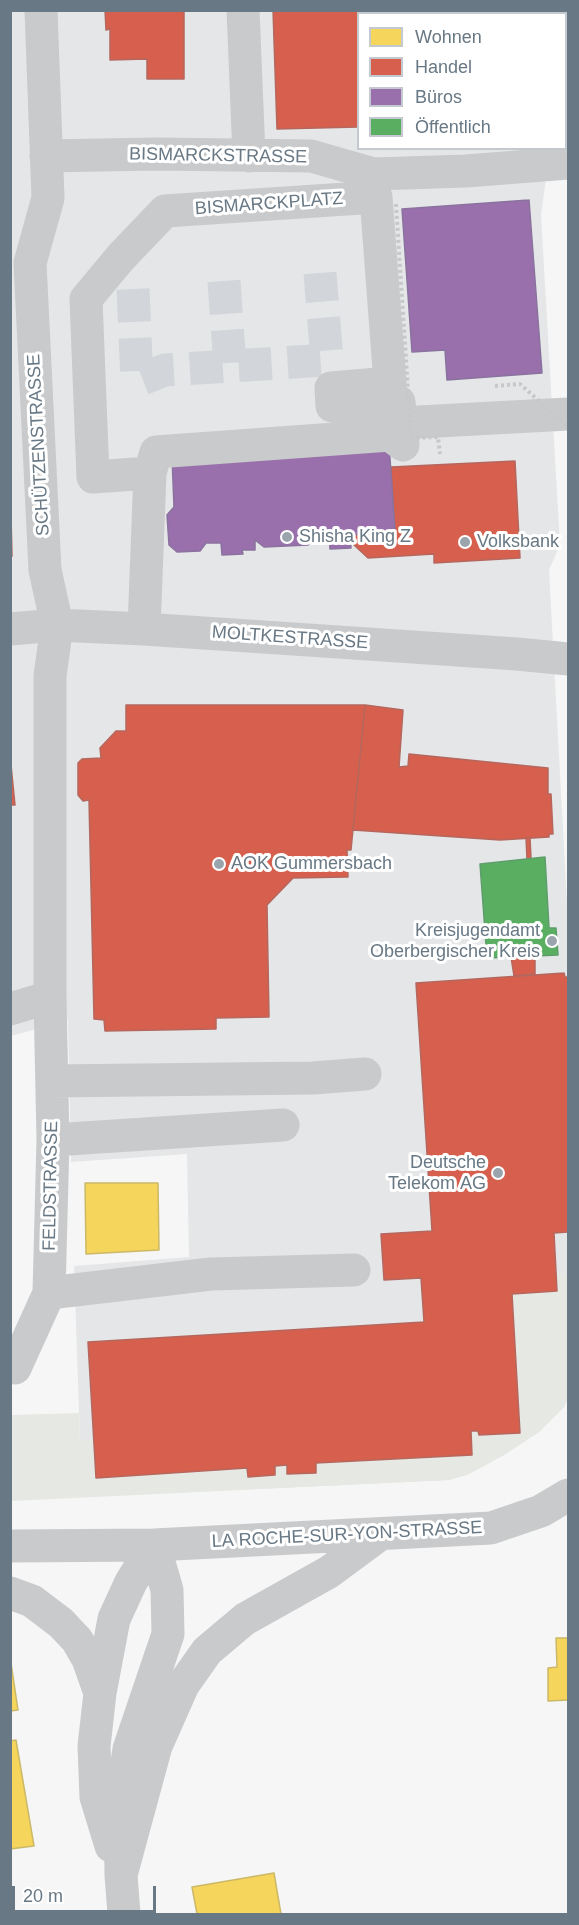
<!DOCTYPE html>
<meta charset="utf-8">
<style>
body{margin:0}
#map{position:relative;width:579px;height:1925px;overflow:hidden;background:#f6f6f6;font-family:Arial,sans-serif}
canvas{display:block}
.frame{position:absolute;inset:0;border:12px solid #687884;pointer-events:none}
.legend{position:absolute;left:357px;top:12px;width:210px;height:138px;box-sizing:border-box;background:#fff;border:2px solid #c3c9ce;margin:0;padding:8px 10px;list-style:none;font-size:18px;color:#687884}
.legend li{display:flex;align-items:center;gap:12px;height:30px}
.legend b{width:30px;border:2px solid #c3c9ce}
.scale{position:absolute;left:12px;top:1886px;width:144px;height:27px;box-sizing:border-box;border:3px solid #687884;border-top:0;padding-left:8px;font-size:18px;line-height:21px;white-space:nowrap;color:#687884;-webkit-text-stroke:4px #fff;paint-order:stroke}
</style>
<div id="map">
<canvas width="579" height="1925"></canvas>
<div class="frame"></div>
<ul class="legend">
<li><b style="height:16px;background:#f6d55c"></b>Wohnen</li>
<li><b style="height:16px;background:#d6604d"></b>Handel</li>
<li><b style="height:16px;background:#9970ab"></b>Büros</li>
<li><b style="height:16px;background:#5aae61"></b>Öffentlich</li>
</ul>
<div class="scale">20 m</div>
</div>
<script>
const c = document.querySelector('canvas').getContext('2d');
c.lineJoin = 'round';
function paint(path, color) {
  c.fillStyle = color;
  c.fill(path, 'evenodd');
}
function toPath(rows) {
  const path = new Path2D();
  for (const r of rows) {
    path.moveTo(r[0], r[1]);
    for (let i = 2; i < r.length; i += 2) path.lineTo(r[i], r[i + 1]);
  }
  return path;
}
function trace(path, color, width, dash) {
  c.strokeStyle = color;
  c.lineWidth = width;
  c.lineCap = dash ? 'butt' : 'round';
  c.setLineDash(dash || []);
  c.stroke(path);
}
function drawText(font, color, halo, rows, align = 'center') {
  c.font = font + ' Arial,sans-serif';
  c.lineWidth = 6;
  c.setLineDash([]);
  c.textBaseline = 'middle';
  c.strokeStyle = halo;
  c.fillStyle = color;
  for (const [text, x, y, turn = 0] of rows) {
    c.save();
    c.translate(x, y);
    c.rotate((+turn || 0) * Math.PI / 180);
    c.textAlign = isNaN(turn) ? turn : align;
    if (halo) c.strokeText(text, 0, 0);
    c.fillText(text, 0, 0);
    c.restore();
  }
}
const built = toPath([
 [11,11,547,11,547,13,358,14,358,148,550,149,541,215,560,545,549,570,568,922,568,1398,564,1407,539,1432,504,1455,469,1474,449,1480,82,1497,74,1266,189,1257,187,1154,71,1162,68,1020,11,1036]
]);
const green = toPath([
 [568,1273,568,1398,564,1407,539,1432,504,1455,469,1474,449,1480,11,1501,11,1415,79,1413,80,1440,94,1440,96,1478,247,1468,248,1477,275,1475,275,1466,287,1465,288,1474,316,1473,316,1463,472,1455,471,1431,478,1431,479,1435,520,1432,512,1294,557,1291,556,1274]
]);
const homes = toPath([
 [85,1183,158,1183,159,1250,86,1254,85,1183],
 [556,1638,568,1638,568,1700,548,1701,548,1668,557,1667,556,1638],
 [10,1656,18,1710,10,1711,10,1656],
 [16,1740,34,1846,10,1849,10,1741,16,1740],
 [274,1873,281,1914,197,1914,192,1887,274,1873]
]);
const shops = toPath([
 [105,10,184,10,184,79,147,79,147,59,110,60,110,29,106,30,105,10],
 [273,10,403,10,403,14,358,14,358,127,277,129,273,10],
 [515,461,520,558,434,563,434,554,368,558,353,544,353,535,395,532,391,467,515,461],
 [10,475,12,556,10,558,10,475],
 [126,705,365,705,351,850,347,850,348,877,293,878,267,905,269,1017,216,1018,216,1029,105,1031,104,1020,94,1019,89,800,83,801,78,795,78,763,82,759,101,758,100,748,116,731,126,731,126,705],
 [365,705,403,710,399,767,408,766,409,754,548,768,548,794,551,794,553,834,549,834,549,837,500,840,353,830,365,705],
 [10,755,15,805,10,805,10,755],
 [526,838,530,838,531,858,527,859,526,838],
 [535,956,535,974,514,976,511,957,535,956],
 [564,973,565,977,568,977,568,1232,554,1233,557,1291,512,1294,520,1433,479,1435,478,1431,471,1431,472,1455,316,1463,316,1473,287,1474,287,1465,275,1466,275,1475,248,1477,247,1468,96,1478,88,1342,424,1322,421,1278,384,1280,381,1234,432,1231,416,983,564,973]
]);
const offices = toPath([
 [503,10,541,10,542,14,504,14,503,10],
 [529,200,542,373,447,380,445,350,412,352,402,209,529,200],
 [389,444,395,532,350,535,351,548,330,549,329,536,314,537,308,545,264,547,255,540,255,550,242,550,243,554,222,555,221,543,206,543,200,551,177,552,169,545,167,515,174,507,172,456,389,444]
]);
const public = toPath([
 [545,857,549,928,556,928,558,955,487,958,480,864,545,857]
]);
const minorTunnel = toPath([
 [224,281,230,367],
 [133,289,137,381,165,370,327,360,320,273]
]);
const minor = toPath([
 [243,10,249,156],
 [46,156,157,154,311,156,374,174,466,171,568,163],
 [376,197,390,383,331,388,332,406,399,402,403,445,390,435,156,452,150,473,93,477,86,299,121,257,165,211,376,197],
 [401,423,568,414],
 [10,629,57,625,144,629,517,654,568,659],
 [144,629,150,473],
 [10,1009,50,997],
 [52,1081,313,1078,365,1074],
 [53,1140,283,1125],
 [49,1293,211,1274,354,1270],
 [15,1368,49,1293,53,1140,50,997,50,676,57,625,45,570,30,263,48,198,41,10],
 [10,1546,154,1545,491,1528,541,1511,568,1495],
 [10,1593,32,1601,61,1623,77,1640,88,1659,100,1693],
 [111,1846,96,1797,94,1746,100,1693,114,1619,131,1582,154,1545],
 [121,1875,156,1746,183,1685,207,1651,245,1619,329,1572,379,1535],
 [124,1914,121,1875,120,1810,129,1749,168,1634,167,1590,154,1545]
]);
const pathBridge = toPath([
 [396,204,411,438,438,437,440,454],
 [495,386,520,384,567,426]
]);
const markers = [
 [287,537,6,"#9aa4ac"],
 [465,542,6,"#9aa4ac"],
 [219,864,6,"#9aa4ac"],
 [552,941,6,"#9aa4ac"],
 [498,1173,6,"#9aa4ac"]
];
const streetNames = [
 ["BISMARCKSTRASSE",218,156,1],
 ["BISMARCKPLATZ",269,204,-4],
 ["SCHÜTZENSTRASSE",39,445,-93],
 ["MOLTKESTRASSE",290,638,4],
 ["FELDSTRASSE",51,1186,-89],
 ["LA ROCHE-SUR-YON-STRASSE",347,1535,-3]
];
const poiNames = [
 ["Shisha King Z",299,537],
 ["Volksbank",477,542],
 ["AOK Gummersbach",231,864],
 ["Kreisjugendamt",540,931,"right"],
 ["Oberbergischer Kreis",540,952,"right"],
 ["Deutsche",486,1163,"right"],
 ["Telekom AG",486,1184,"right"]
];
paint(built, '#e5e6e7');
paint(green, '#e5e8e3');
paint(homes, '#f6d55c');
trace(homes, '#cbb968', 1.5);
paint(shops, '#d6604d');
trace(shops, '#b5675e', 1.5);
paint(offices, '#9970ab');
trace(offices, '#8a729f', 1.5);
paint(public, '#5aae61');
trace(public, '#5e9e6c', 1.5);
trace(minorTunnel, '#d2d6da', 33, [33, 16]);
trace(minor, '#c9cacb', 33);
trace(pathBridge, '#c6c8c9', 4, [3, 3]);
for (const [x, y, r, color] of markers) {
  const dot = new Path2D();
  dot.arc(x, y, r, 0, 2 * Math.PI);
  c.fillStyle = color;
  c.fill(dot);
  trace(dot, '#fff', 2);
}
drawText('18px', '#687884', '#fff', streetNames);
drawText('18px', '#687884', '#fff', poiNames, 'left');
</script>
